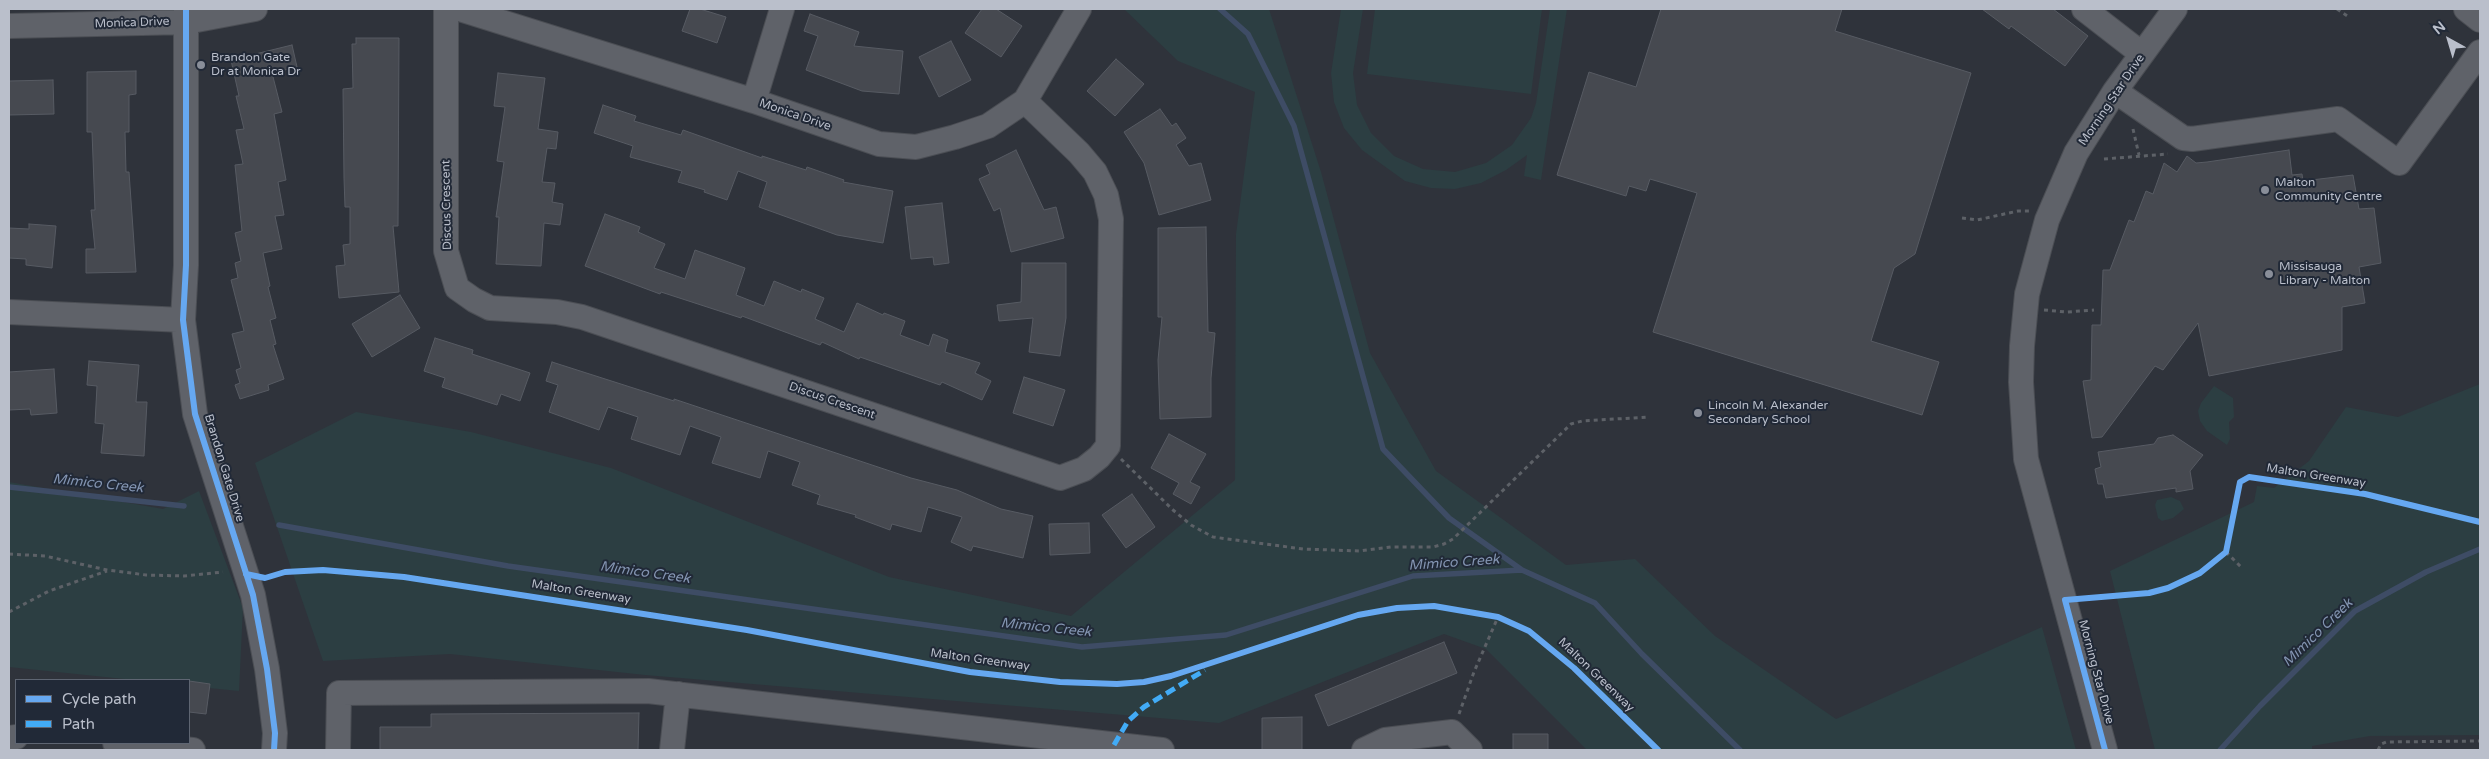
<!DOCTYPE html>
<style>
body{margin:0}
#map{position:relative;width:2489px;height:759px;overflow:hidden;background:#2f333b;font-family:"Varela Round",sans-serif}
canvas{display:block}
.frame{position:absolute;inset:0;border:10px solid #babfcb;pointer-events:none}
.legend{position:absolute;left:15px;top:679px;width:175px;height:65px;box-sizing:border-box;background:#212937;border:1px solid #5e6572;margin:0;padding:6px 9px;list-style:none;font-size:15px;color:#babfcb}
.legend li{display:flex;align-items:center;gap:10px;height:25px}
.legend b{width:25px;border:1px solid #5e6572}
.north{position:absolute;left:2424px;top:15px;width:50px;height:50px;-webkit-text-stroke:4px #212937;paint-order:stroke;rotate:321deg;font-size:14px;font-weight:700;line-height:20px;text-align:center;color:#babfcb}
.north::after{content:'';display:block;margin:auto;width:18px;height:22px;background:#babfcb;clip-path:polygon(50% 0,100% 100%,50% 72%,0 100%)}
</style>
<div id="map">
<canvas width="2489" height="759"></canvas>
<div class="frame"></div>
<ul class="legend">
<li><b style="height:6px;background:#66a8f1"></b>Cycle path</li>
<li><b style="height:6px;background:#42abf6"></b>Path</li>
</ul>
<div class="north">N</div>
</div>
<script>
const c = document.querySelector('canvas').getContext('2d');
c.lineJoin = 'round';
function paint(path, color) {
  c.fillStyle = color;
  c.fill(path, 'evenodd');
}
function toPath(rows) {
  const path = new Path2D();
  for (const r of rows) {
    path.moveTo(r[0], r[1]);
    for (let i = 2; i < r.length; i += 2) path.lineTo(r[i], r[i + 1]);
  }
  return path;
}
function trace(path, color, width, dash) {
  c.strokeStyle = color;
  c.lineWidth = width;
  c.lineCap = dash ? 'butt' : 'round';
  c.setLineDash(dash || []);
  c.stroke(path);
}
function drawText(font, color, halo, rows, align = 'center') {
  c.font = font + ' "Varela Round",sans-serif';
  c.lineWidth = 4;
  c.setLineDash([]);
  c.textBaseline = 'middle';
  c.strokeStyle = halo;
  c.fillStyle = color;
  for (const [text, x, y, turn = 0] of rows) {
    c.save();
    c.translate(x, y);
    c.rotate((+turn || 0) * Math.PI / 180);
    c.textAlign = isNaN(turn) ? turn : align;
    if (halo) c.strokeText(text, 0, 0);
    c.fillText(text, 0, 0);
    c.restore();
  }
}
const green = toPath([
 [1124,9,1269,9,1321,172,1370,353,1436,471,1566,565,1635,559,1715,636,1836,719,2042,627,2076,750,1587,750,1486,649,1444,634,1219,723,645,675,450,654,323,661,255,463,356,412,471,432,611,468,889,577,1071,616,1235,480,1236,234,1255,92,1178,61],
 [1341,9,1363,9,1353,73,1357,105,1371,133,1394,156,1423,169,1455,172,1486,163,1512,145,1531,118,1536,103,1550,9,1567,9,1541,180,1524,176,1527,155,1506,170,1481,183,1455,189,1431,188,1405,181,1362,150,1344,128,1334,102,1331,73],
 [1375,9,1542,9,1531,94,1367,74],
 [2480,384,2480,735,2370,736,2312,746,2312,750,2155,750,2110,571,2254,502,2257,486,2274,488,2309,461,2346,407,2398,417],
 [2214,386,2233,398,2234,417,2229,422,2230,439,2227,445,2207,431,2200,421,2198,411,2201,403],
 [9,482,163,509,199,491,243,608,239,691,189,686,189,680,134,680,9,667],
 [2171,497,2180,501,2184,509,2173,518,2162,521,2158,518,2155,505,2157,500]
]);
const stream = toPath([
 [1220,9,1248,34,1294,126,1383,449,1449,518,1522,570],
 [9,487,184,506],
 [279,525,508,566,1082,647,1226,635,1413,576,1522,570,1595,603,1642,654,1740,750],
 [2220,750,2260,706,2355,611,2426,572,2480,549]
]);
const building = toPath([
 [690,9,700,9,726,17,717,43,682,31,690,9],
 [982,9,996,9,1022,26,1001,57,965,33,982,9],
 [1661,9,1842,9,1835,31,1971,73,1915,254,1894,268,1871,341,1939,362,1922,415,1653,332,1697,193,1650,179,1646,191,1629,186,1626,196,1557,175,1589,72,1636,87,1661,9],
 [1982,9,2053,9,2088,36,2065,66,2011,26,2009,29,1982,9],
 [810,14,859,32,854,46,903,51,899,94,862,91,806,70,818,36,804,31,810,14],
 [356,38,399,38,398,226,393,226,399,292,339,298,336,266,345,265,343,245,350,244,350,207,345,207,344,178,343,89,353,88,352,44,356,44,356,38],
 [951,41,971,80,939,97,919,57,951,41],
 [292,45,297,67,272,73,282,112,274,114,286,180,278,182,284,215,275,216,282,249,263,253,270,286,268,287,276,318,270,320,276,344,273,345,284,379,268,385,269,390,240,399,235,385,240,383,236,370,241,368,232,334,244,331,231,280,238,278,235,263,241,261,235,233,242,231,235,165,243,164,236,130,244,129,236,96,239,96,231,60,292,45],
 [1116,59,1144,84,1115,116,1087,91,1116,59],
 [136,71,136,94,129,95,129,132,125,132,126,172,129,172,136,272,86,273,86,249,95,249,91,210,95,210,92,132,87,132,87,72,136,71],
 [498,73,545,78,538,129,558,132,556,149,547,148,542,182,555,183,552,202,563,204,560,225,544,223,541,266,496,264,499,217,496,217,504,162,497,161,505,107,494,106,498,73],
 [53,80,54,114,9,115,9,81,53,80],
 [603,105,636,116,634,121,681,135,683,130,762,158,762,156,806,170,807,167,844,180,843,182,893,191,883,243,837,235,759,207,767,182,738,171,727,200,704,192,705,190,678,182,682,171,630,157,633,146,594,133,603,105],
 [1160,109,1172,126,1176,123,1186,138,1176,145,1189,166,1201,163,1211,200,1159,215,1144,163,1124,132,1160,109],
 [1016,150,1044,210,1056,207,1064,238,1011,252,1000,208,994,211,979,179,990,174,986,165,1016,150],
 [2289,150,2292,175,2302,174,2303,181,2353,175,2359,209,2374,208,2381,263,2359,267,2365,303,2342,307,2342,350,2209,376,2198,323,2163,370,2155,366,2102,437,2092,438,2083,381,2091,380,2092,325,2101,325,2103,270,2110,270,2129,220,2134,222,2146,191,2153,194,2164,163,2177,172,2187,156,2196,163,2207,162,2289,150],
 [942,203,949,263,934,265,933,257,911,259,905,207,942,203],
 [605,214,640,227,638,232,665,244,654,268,685,279,695,250,745,268,736,295,764,306,774,281,801,292,802,289,824,298,815,319,844,332,857,303,883,315,884,313,905,321,900,335,929,346,933,334,948,340,945,352,980,363,975,373,991,381,982,400,942,382,940,385,860,357,859,359,822,342,820,345,742,316,741,318,661,292,660,294,585,266,605,214],
 [29,224,56,226,52,268,26,265,26,259,9,258,9,228,29,229,29,224],
 [1206,227,1208,332,1215,333,1211,378,1211,417,1160,419,1158,360,1162,317,1158,317,1158,228,1206,227],
 [1022,263,1066,263,1066,318,1060,356,1029,352,1033,318,999,321,997,305,1021,302,1022,263],
 [400,295,420,328,372,357,352,324,400,295],
 [435,338,473,350,472,354,530,373,520,401,501,394,497,405,442,387,445,378,424,371,435,338],
 [89,361,139,365,136,402,147,402,144,456,101,453,104,424,95,423,97,386,87,385,89,361],
 [552,362,674,401,674,399,911,478,957,490,1001,509,1033,516,1023,558,973,546,971,551,951,542,962,517,928,507,921,532,892,524,890,530,855,517,856,515,817,504,820,495,792,485,800,462,768,451,760,478,712,463,721,437,690,426,680,455,631,439,638,417,608,407,599,430,549,412,558,385,546,381,552,362],
 [54,369,57,413,31,415,30,409,9,410,9,372,54,369],
 [1024,377,1065,390,1053,426,1013,413,1024,377],
 [1169,434,1206,454,1190,482,1200,487,1191,504,1173,494,1179,483,1151,468,1169,434],
 [2173,435,2203,455,2190,471,2193,489,2176,492,2176,488,2106,498,2103,484,2098,484,2095,469,2101,467,2098,452,2154,444,2158,438,2173,435],
 [1132,494,1155,527,1126,548,1102,515,1132,494],
 [1089,523,1090,553,1050,555,1049,524,1089,523],
 [1444,642,1457,673,1328,726,1315,695,1444,642],
 [189,681,210,684,206,714,189,712,189,681],
 [639,713,638,750,380,750,380,727,431,727,431,714,639,713],
 [1302,717,1302,750,1262,750,1262,718,1302,717],
 [1513,734,1548,734,1548,750,1513,750,1513,734]
]);
const path = toPath([
 [2337,9,2349,17],
 [2133,129,2139,155],
 [2104,159,2168,154],
 [1962,218,1977,220,2018,211,2030,211],
 [2044,310,2067,312,2094,310],
 [1121,459,1173,510,1191,525,1213,537,1303,549,1359,551,1391,547,1433,547,1444,544,1453,539,1571,424,1582,421,1649,417],
 [2226,552,2242,568],
 [9,554,45,556,107,570,146,575,184,576,223,572],
 [9,612,49,591,107,571],
 [1459,714,1474,672,1498,617],
 [2378,750,2381,744,2386,742,2480,741]
]);
const minor = toPath([
 [186,9,186,265,183,320,195,414,253,595,267,669,275,733,274,750],
 [446,9,446,251,457,288,474,300,490,308,557,312,582,317,1060,478,1084,469,1099,457,1108,446,1111,219,1106,195,1095,172,1079,153,1025,101],
 [460,9,754,101,879,144,916,147,955,137,988,126,1025,101,1079,9],
 [2084,9,2142,54],
 [2466,9,2480,20],
 [9,26,186,22,255,9],
 [2115,91,2183,138,2192,139,2338,119,2399,163,2480,52],
 [754,101,782,9],
 [9,312,183,320],
 [9,738,16,737],
 [115,743,193,750],
 [338,750,339,693,648,691,1162,750],
 [672,750,678,694],
 [1364,750,1385,740,1452,732,1470,750],
 [2105,750,2026,459,2021,382,2022,346,2027,294,2047,220,2076,153,2115,91,2175,9]
]);
const quiet = toPath([
 [1114,745,1128,721,1144,707,1205,670]
]);
const cycleway = toPath([
 [186,9,186,265,183,320,195,414,253,595,267,669,275,733,274,750],
 [246,574,265,578,285,572,323,570,404,577,747,630,970,672,1060,682,1117,684,1144,682,1171,676,1358,615,1397,608,1434,606,1498,617,1529,631,1574,668,1658,750],
 [2105,750,2065,600,2149,593,2168,588,2200,573,2226,552,2240,482,2249,477,2365,494,2480,522]
]);
const markers = [
 [201,65,5,"#898e99"],
 [2265,190,5,"#898e99"],
 [2269,274,5,"#898e99"],
 [1698,413,5,"#898e99"]
];
const streetNames = [
 ["Monica Drive",132,23,-2],
 ["Morning Star Drive",2112,100,-56],
 ["Monica Drive",795,115,19],
 ["Discus Crescent",447,205,-91],
 ["Discus Crescent",832,401,19],
 ["Brandon Gate Drive",224,468,73],
 ["Malton Greenway",2316,476,9],
 ["Malton Greenway",581,592,9],
 ["Malton Greenway",980,660,8],
 ["Morning Star Drive",2096,672,75],
 ["Malton Greenway",1596,675,44]
];
const poiNames = [
 ["Brandon Gate",211,58],
 ["Dr at Monica Dr",211,72],
 ["Malton",2275,183],
 ["Community Centre",2275,197],
 ["Missisauga",2279,267],
 ["Library - Malton",2279,281],
 ["Lincoln M. Alexander",1708,406],
 ["Secondary School",1708,420]
];
const waterNames = [
 ["Mimico Creek",98,484,6],
 ["Mimico Creek",1454,563,-4],
 ["Mimico Creek",645,573,8],
 ["Mimico Creek",1046,628,6],
 ["Mimico Creek",2318,633,-44]
];
paint(green, '#2c3e42');
trace(stream, '#3e4c65', 5.5);
paint(building, '#464950');
trace(building, '#575b63', 1);
trace(minor, '#4b4e54', 26);
trace(path, '#5d6167', 3, [4, 4]);
trace(minor, '#5f6269', 24);
trace(quiet, '#42abf6', 5, [10, 5]);
trace(cycleway, '#66a8f1', 6);
for (const [x, y, r, color] of markers) {
  const dot = new Path2D();
  dot.arc(x, y, r, 0, 2 * Math.PI);
  c.fillStyle = color;
  c.fill(dot);
  trace(dot, '#212937', 2);
}
drawText('12px', '#babfcb', '#212937', streetNames);
drawText('12px', '#babfcb', '#212937', poiNames, 'left');
drawText('italic 14px', '#8394b1', '#212937', waterNames);
</script>
